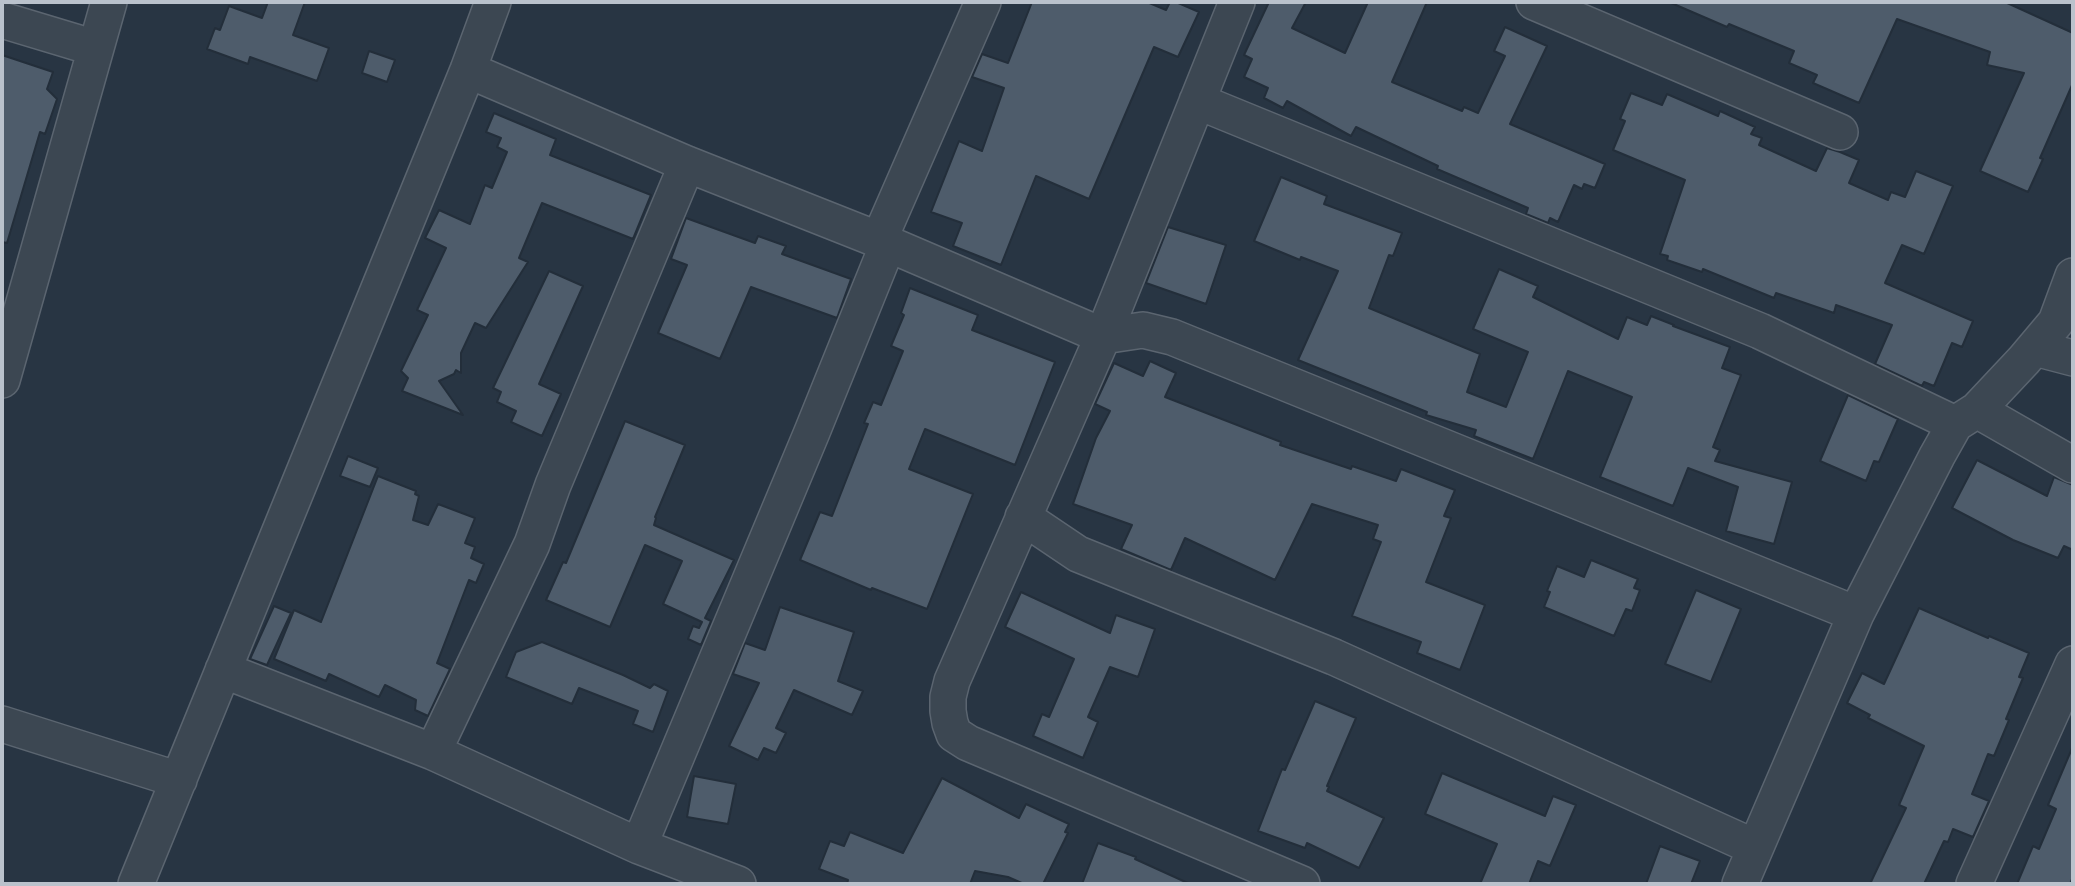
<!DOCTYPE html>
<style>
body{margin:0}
#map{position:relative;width:2075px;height:886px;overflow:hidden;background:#283543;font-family:"PT Sans",sans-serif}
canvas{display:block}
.frame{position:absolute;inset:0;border:4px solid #bac2cc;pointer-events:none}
</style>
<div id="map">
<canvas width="2075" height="886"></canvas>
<div class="frame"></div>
</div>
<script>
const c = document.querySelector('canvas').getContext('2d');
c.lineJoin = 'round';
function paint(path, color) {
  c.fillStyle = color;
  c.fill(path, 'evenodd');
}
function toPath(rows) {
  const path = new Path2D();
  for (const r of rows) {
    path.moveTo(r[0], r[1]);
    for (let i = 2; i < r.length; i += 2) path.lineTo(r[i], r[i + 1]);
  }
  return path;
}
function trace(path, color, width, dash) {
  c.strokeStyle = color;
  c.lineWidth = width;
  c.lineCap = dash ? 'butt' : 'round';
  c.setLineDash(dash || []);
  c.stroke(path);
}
const building = toPath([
 [268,2,305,2,293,35,329,48,317,81,250,57,248,64,207,49,215,28,220,30,229,6,262,18,268,2],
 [1032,2,1147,2,1166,10,1170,2,1176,2,1199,12,1178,57,1154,47,1089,199,1036,176,1001,265,953,246,962,223,931,212,959,141,982,151,1004,88,972,77,982,54,1008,63,1032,2],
 [1269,2,1306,2,1292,28,1345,53,1368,2,1427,2,1392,82,1462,111,1464,107,1478,113,1505,56,1494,51,1505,27,1547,46,1510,124,1605,164,1595,188,1584,184,1582,189,1574,185,1558,222,1550,218,1548,223,1526,214,1528,208,1437,169,1438,166,1356,127,1351,136,1287,101,1283,108,1264,98,1268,88,1244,77,1252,59,1244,55,1269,2],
 [1669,2,2005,2,2073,33,2073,83,2040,158,2043,159,2028,192,1980,171,2024,73,1987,65,1990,52,1897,19,1859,103,1813,83,1817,75,1789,63,1794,51,1729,24,1727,27,1669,2],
 [369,51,395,60,387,82,362,73,369,51],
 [2,55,53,72,47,89,57,99,45,134,40,132,7,243,2,242,2,55],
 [1631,93,1662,105,1667,94,1718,116,1720,111,1755,127,1751,134,1762,138,1759,145,1816,171,1827,148,1840,152,1859,160,1849,183,1888,200,1891,192,1905,197,1916,171,1953,186,1924,254,1902,245,1885,283,1973,321,1962,347,1952,343,1934,386,1924,382,1922,386,1875,364,1892,325,1836,305,1834,313,1776,293,1774,298,1703,269,1702,272,1667,260,1668,256,1660,254,1685,180,1613,150,1625,121,1620,119,1631,93],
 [494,113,556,139,550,155,651,195,633,239,542,203,519,258,528,262,486,328,475,323,461,353,461,373,456,370,454,374,439,381,463,415,402,391,408,378,401,371,428,315,417,310,446,248,425,238,439,210,470,224,485,185,492,188,507,152,497,147,501,138,486,132,494,113],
 [1281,177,1327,196,1324,204,1402,233,1393,256,1389,255,1369,308,1480,354,1467,392,1506,407,1528,352,1473,329,1499,269,1538,286,1533,297,1618,339,1627,317,1647,325,1651,316,1674,325,1673,326,1730,347,1722,368,1741,375,1713,447,1720,450,1715,461,1792,482,1774,544,1726,531,1738,487,1688,468,1673,506,1600,477,1632,397,1568,371,1533,459,1474,436,1476,430,1426,415,1427,412,1298,360,1338,271,1301,257,1300,260,1254,241,1281,177],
 [686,218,755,243,758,236,786,246,782,254,851,279,837,318,751,287,720,359,658,333,687,265,671,259,686,218],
 [1168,227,1226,245,1206,304,1146,283,1168,227],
 [549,271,583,286,539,384,561,394,542,436,511,422,516,411,497,402,501,392,493,388,549,271],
 [910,288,978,315,972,330,1055,362,1015,465,925,429,909,469,973,494,927,609,872,588,871,590,800,560,820,512,832,516,868,424,864,423,873,402,881,405,903,351,891,346,904,315,901,313,910,288],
 [1150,361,1176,373,1165,397,1281,442,1280,445,1351,469,1352,466,1396,481,1401,469,1455,490,1444,516,1451,518,1426,582,1485,605,1460,670,1417,653,1421,642,1352,616,1381,542,1373,539,1378,525,1312,504,1275,580,1185,538,1171,570,1121,549,1132,525,1073,504,1096,438,1110,411,1095,404,1114,363,1143,376,1150,361],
 [1848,395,1898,419,1879,462,1874,461,1866,481,1820,461,1848,395],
 [625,421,685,445,655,517,656,518,654,525,734,560,705,618,711,621,701,645,688,639,693,626,699,628,702,622,663,604,682,561,645,545,610,627,546,600,563,562,566,563,625,421],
 [348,456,378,468,370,487,340,476,348,456],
 [1977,460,2047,496,2054,477,2073,485,2073,550,2064,546,2058,558,2013,540,1952,508,1977,460],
 [378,476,416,491,415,494,419,496,413,520,428,525,438,504,475,518,465,543,475,547,471,558,484,564,476,583,469,580,437,663,450,669,428,716,415,710,416,700,385,685,379,697,329,674,326,681,274,659,294,610,321,622,378,476],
 [1591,560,1638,579,1634,588,1640,590,1632,611,1626,609,1614,636,1544,607,1550,592,1547,591,1557,566,1584,577,1591,560],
 [1696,590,1741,609,1711,682,1665,664,1696,590],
 [1021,592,1110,633,1116,615,1155,629,1138,677,1110,667,1088,717,1098,722,1083,758,1033,736,1042,714,1049,717,1074,659,1005,627,1021,592],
 [274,606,291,613,267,665,250,659,274,606],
 [780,607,854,632,838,681,863,691,852,715,794,690,776,728,786,733,776,753,764,748,758,760,729,746,759,683,733,674,745,643,765,650,780,607],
 [1919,608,1988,638,1989,636,2029,653,2019,677,2023,678,2006,719,2009,720,1994,756,1988,754,1972,794,1989,801,1973,837,1953,829,1948,842,1944,841,1924,884,1870,884,1906,808,1899,805,1924,746,1868,718,1870,715,1847,703,1862,673,1884,684,1919,608],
 [542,642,623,675,650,688,654,684,668,691,653,732,633,724,638,711,579,688,572,704,506,677,516,652,542,642],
 [1315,701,1356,718,1327,786,1329,787,1327,791,1384,818,1359,868,1307,843,1305,848,1258,831,1282,769,1285,770,1315,701],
 [2073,746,2073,877,2070,884,2017,884,2033,846,2039,849,2056,809,2048,805,2073,746],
 [1442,773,1545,816,1553,796,1576,805,1550,866,1538,861,1529,884,1480,884,1497,844,1425,814,1442,773],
 [694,776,736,784,728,824,687,817,694,776],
 [942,778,1019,818,1026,804,1069,824,1065,832,1068,833,1043,884,1024,884,1008,877,975,871,970,884,847,884,848,880,819,869,830,841,844,846,850,832,903,853,942,778],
 [1098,843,1136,857,1135,859,1190,884,1082,884,1098,843],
 [1660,846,1700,861,1691,884,1646,884,1660,846]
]);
const minor = toPath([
 [1237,2,1103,336,952,681,948,697,948,711,950,723,954,734,968,743,1302,884],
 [1534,2,1840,132],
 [2,20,95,48],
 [468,70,687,164,879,240,1103,336,1143,330,1172,337,1856,614],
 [1197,101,1760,331,1955,424],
 [879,240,983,2],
 [2035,348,2073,358],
 [2,380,109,2],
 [1977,410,2073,465],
 [1023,517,1078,554,1334,657,1754,847],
 [223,670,433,752,639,846,738,884],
 [2,724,179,780],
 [433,752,532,544,553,485,687,164],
 [639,846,812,432,888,244],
 [136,884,468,70,493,2],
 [1740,884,1856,614,1937,456,1955,424,1977,410,2024,360,2056,322,2073,276],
 [1974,884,2073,664]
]);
paint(building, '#4e5c6b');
trace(building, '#232e3a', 2);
trace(minor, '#5b6570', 38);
trace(minor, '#3c4752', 35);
</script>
